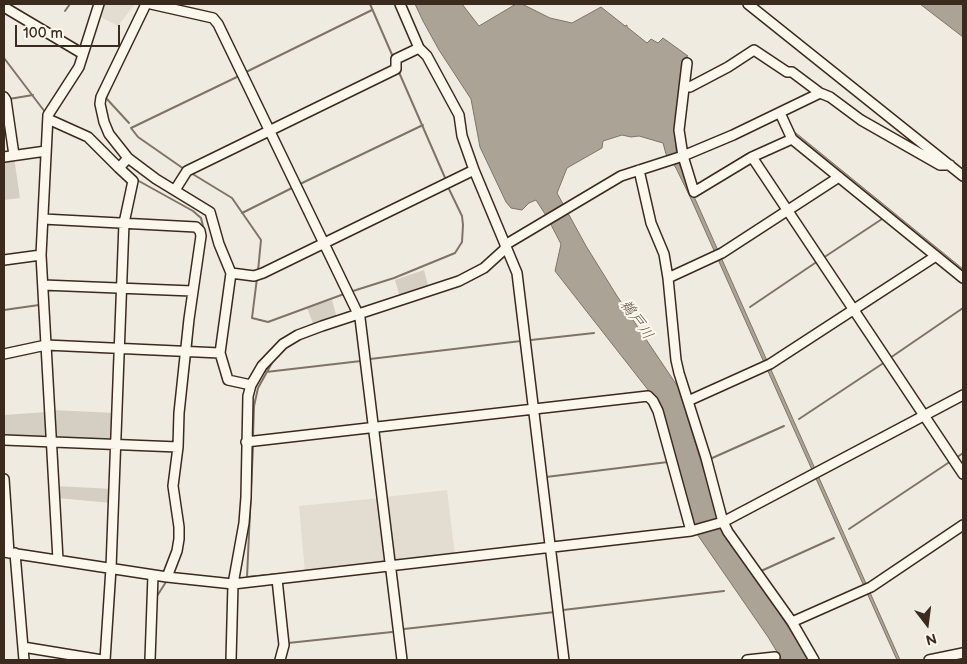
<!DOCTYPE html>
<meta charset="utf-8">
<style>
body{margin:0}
#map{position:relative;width:967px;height:664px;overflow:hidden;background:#f0ebe0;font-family:"Balsamiq Sans",sans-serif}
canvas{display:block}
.frame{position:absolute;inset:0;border:5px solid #3b2a1e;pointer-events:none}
.north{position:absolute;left:902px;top:599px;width:50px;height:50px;-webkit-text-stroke:4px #fbf7ec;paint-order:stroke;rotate:165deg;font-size:14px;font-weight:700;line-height:20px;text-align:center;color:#3b2a1e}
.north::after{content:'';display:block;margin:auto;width:18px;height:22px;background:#3b2a1e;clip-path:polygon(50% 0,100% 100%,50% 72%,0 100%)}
.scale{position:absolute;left:15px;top:25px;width:105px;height:22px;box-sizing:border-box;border:2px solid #3b2a1e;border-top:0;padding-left:6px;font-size:15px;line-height:18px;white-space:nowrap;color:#3b2a1e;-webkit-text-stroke:4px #fbf7ec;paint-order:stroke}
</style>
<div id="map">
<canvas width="967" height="664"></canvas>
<div class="frame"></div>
<div class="north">N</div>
<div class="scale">100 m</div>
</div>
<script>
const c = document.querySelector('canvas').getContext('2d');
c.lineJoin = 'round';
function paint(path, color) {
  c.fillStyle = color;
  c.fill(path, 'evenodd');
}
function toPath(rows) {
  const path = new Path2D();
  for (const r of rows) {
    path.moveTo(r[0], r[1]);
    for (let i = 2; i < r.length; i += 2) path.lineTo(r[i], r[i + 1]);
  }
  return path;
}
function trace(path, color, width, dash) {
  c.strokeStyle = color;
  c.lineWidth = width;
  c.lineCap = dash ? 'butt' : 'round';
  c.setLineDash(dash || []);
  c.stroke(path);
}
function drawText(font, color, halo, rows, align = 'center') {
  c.font = font + ' "Balsamiq Sans","Klee One",sans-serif';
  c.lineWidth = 4;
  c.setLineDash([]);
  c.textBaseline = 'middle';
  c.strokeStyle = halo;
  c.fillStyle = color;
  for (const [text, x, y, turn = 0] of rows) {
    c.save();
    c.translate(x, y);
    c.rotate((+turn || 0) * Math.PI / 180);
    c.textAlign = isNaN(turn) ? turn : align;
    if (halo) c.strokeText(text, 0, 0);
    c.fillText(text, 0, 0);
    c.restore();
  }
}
const built = toPath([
 [103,4,135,4,118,26,99,16],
 [447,490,455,555,392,562,385,497],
 [380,498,386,559,381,564,305,573,299,506]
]);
const green = toPath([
 [14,157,20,198,4,200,4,159],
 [424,270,429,289,400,297,395,280],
 [332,300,337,318,314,326,307,308],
 [53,410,115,413,115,440,57,440,54,437],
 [47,412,49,437,47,439,5,438,4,436,4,415],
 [56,486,113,489,112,503,57,498]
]);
const water = toPath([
 [415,4,462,4,479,26,516,4,522,4,550,18,572,23,601,7,625,26,627,25,627,27,647,43,651,39,658,43,663,38,688,56,686,57,683,80,680,81,679,89,681,90,675,134,676,151,680,166,690,187,705,180,746,154,796,133,963,269,963,273,796,137,692,192,900,660,897,660,691,199,676,168,666,154,663,143,639,136,631,137,622,135,603,141,602,148,567,168,557,193,586,246,617,296,678,387,718,517,809,660,782,660,768,637,697,534,692,526,656,400,555,271,561,244,547,217,536,200,529,203,522,210,511,208,506,202,480,147,471,99,439,50,423,21,415,4],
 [920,4,963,4,963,37,920,4]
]);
const stream = toPath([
 [370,4,393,57],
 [65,11,70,4],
 [4,58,45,112],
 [398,70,446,180],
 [246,72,372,10],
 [112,84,106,98,129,123],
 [9,99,33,95],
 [184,169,138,137,131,128,239,76],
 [191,173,232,198,261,240,258,271],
 [137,180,193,211,201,218,204,230],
 [300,184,423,125],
 [242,213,294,187],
 [823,258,882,219],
 [257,278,252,318,268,322,344,294],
 [471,280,482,274],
 [353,291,394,278,455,253,462,242,463,225,462,216,448,187],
 [750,307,818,261],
 [4,310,39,305],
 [531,340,594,333],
 [191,349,192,329],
 [890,358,963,308],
 [370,359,521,341],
 [266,372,361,361],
 [187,380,190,356],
 [799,419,885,362],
 [253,436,254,406,258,388,273,361],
 [253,447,247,577,279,574],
 [956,458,963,453],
 [710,459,784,426],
 [546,477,668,462],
 [849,529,951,461],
 [761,571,834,538],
 [157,596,166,582],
 [563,610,724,591],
 [404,629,555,612],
 [288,643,392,632]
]);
const minor = toPath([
 [146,4,101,97,100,104,104,122,109,134,128,158,156,179,210,212,219,244,231,273,220,353,228,380,251,385],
 [151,4,213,18,218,24,360,318,402,660],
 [400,4,419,48,427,56,459,115,462,136,474,170,517,273,564,660],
 [748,4,963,176],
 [4,7,83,54],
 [687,63,679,130,683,156,694,192,752,157,792,139],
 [684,87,690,87,728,67,754,50,787,72,792,72,820,93,830,97,861,120,940,165,950,165],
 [4,97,6,100,14,155],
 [780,113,792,139,963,278],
 [48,119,88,137,119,168],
 [4,157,46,151],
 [752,157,963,474],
 [639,170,651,223,664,254,668,278,676,360,679,373,706,458,723,522,728,532,792,622,814,660],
 [175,190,187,171,396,69,396,59,419,48],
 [43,219,196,227,200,231,201,236,189,319,179,413,178,447,173,486,179,527,179,539,177,551,167,577],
 [505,245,621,176,683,156,733,135,820,93],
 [4,260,41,255],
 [231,273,254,276,263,273,474,170],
 [668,278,722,253,839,177],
 [43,285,192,291],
 [4,354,46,345,220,353],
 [688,401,770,364,936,256],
 [4,440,178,447],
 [246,442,648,396,653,401,658,411,691,531],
 [4,479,9,553],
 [4,552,167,577,233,584,691,531,723,522,963,395],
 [15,553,24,660],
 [58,560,41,255,48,115,79,67,99,4],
 [277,579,284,645,280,660],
 [792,622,871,587,963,525],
 [23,647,102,660],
 [105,660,111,568,124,223,133,181,119,168,128,158],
 [150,660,153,575],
 [231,660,233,584,244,523,246,497,248,396,251,385,262,366,283,344,298,335,322,326,459,281,484,268,506,248],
 [747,660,775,657],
 [929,660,963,653]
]);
const waterNames = [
 ["鵜戸川",636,320,55]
];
paint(built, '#e2dcd1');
paint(green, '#d5cec3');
paint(water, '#aca397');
trace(water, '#7f7367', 1);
trace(stream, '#7f7367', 2);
trace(minor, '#3b2a1e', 12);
trace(minor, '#fbf7ec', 9);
drawText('italic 15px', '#635448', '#fbf7ec', waterNames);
</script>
